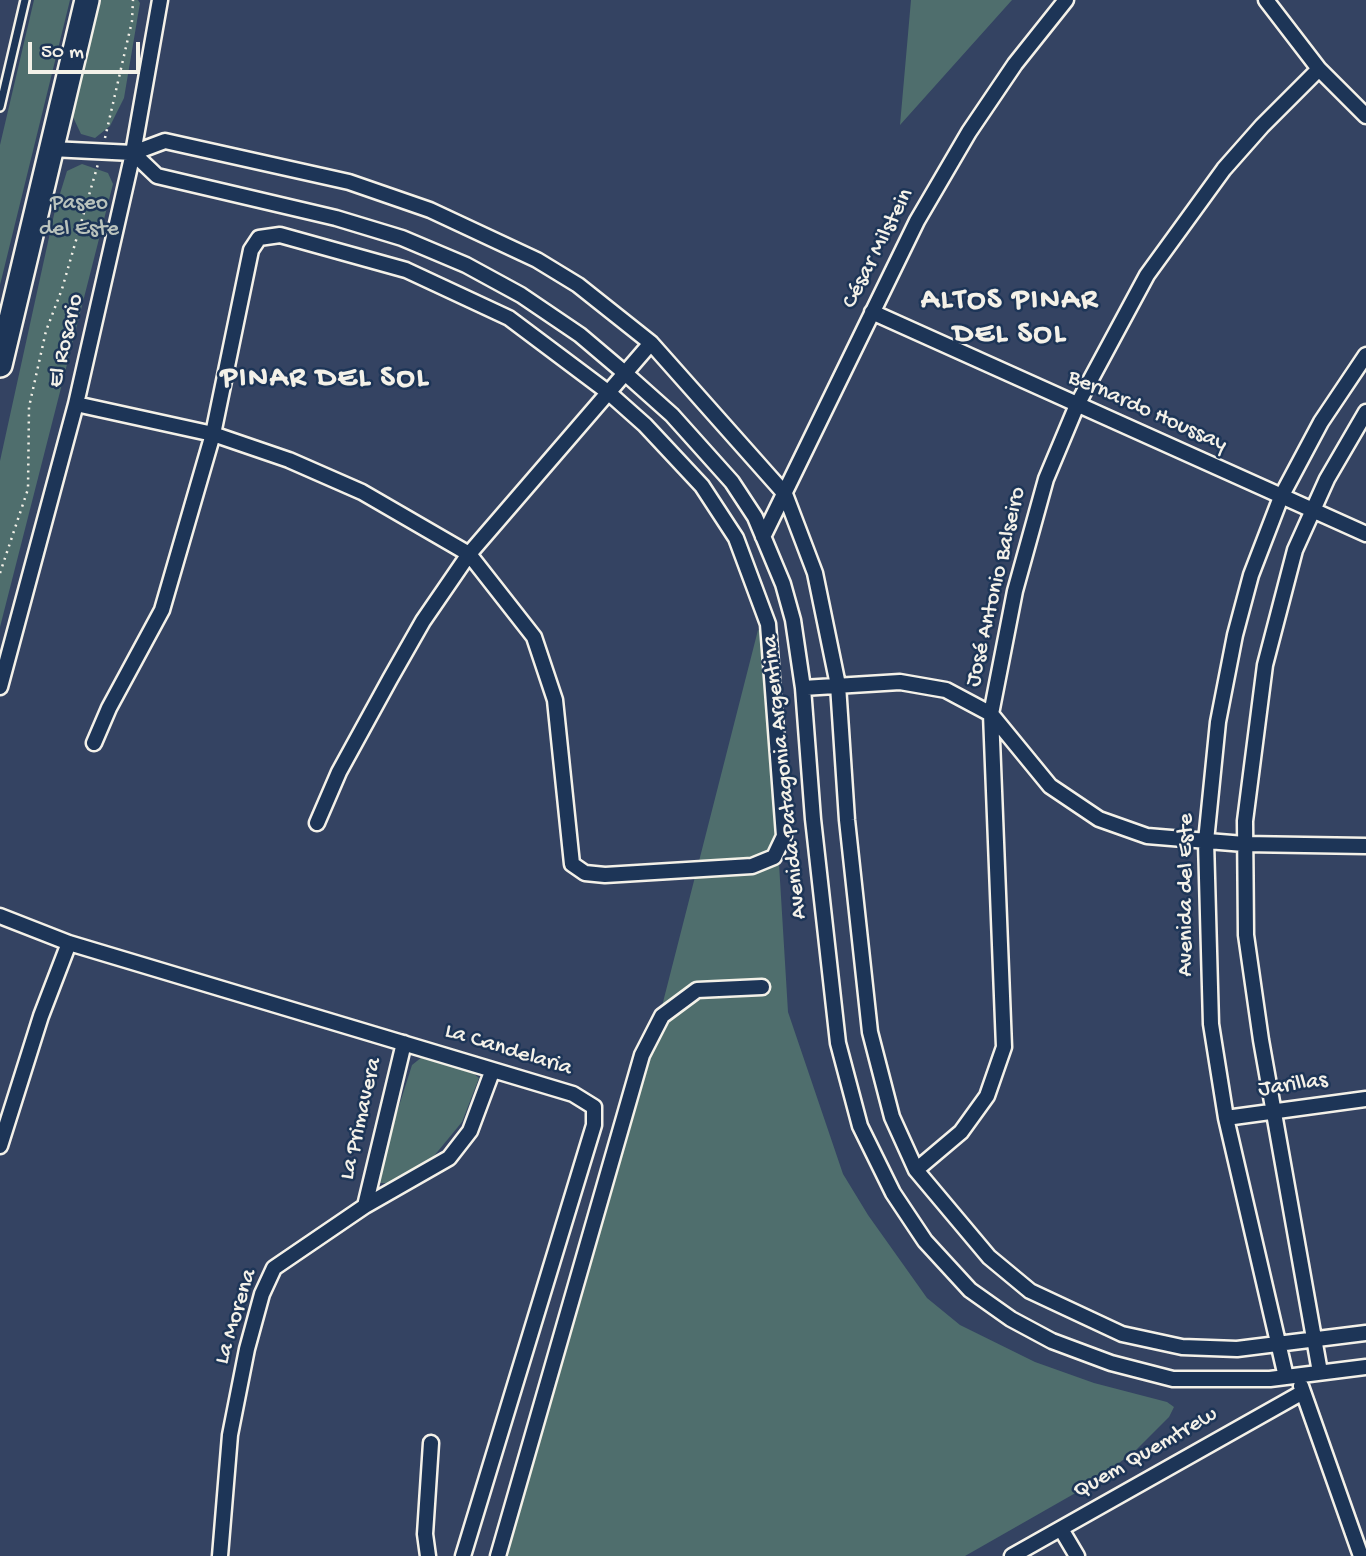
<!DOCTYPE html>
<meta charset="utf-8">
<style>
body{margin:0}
#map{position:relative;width:1366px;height:1556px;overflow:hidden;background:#344362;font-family:"Gochi Hand",sans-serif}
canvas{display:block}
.scale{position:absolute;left:28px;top:42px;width:112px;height:32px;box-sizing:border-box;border:4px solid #f4f1e8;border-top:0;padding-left:9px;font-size:21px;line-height:24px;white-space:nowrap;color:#f4f1e8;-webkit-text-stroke:5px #1d3557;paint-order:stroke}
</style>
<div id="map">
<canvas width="1366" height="1556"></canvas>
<div class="scale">50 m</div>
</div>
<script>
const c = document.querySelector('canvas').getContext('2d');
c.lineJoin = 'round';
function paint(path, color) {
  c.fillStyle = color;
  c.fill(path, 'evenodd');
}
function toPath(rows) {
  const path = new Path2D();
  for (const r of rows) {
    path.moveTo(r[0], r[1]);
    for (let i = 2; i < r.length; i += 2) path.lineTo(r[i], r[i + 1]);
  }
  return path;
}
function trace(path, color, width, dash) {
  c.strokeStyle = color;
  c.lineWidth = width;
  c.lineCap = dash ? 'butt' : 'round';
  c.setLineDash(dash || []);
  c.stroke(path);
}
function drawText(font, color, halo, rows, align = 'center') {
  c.font = font + ' "Gochi Hand",sans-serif';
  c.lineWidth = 5;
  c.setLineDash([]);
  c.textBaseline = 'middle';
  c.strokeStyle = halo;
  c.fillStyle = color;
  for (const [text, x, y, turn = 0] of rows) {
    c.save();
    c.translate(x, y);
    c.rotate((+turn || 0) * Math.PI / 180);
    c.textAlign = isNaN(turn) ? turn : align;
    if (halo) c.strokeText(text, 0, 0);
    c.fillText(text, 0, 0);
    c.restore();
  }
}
const green = toPath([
 [34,0,70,0,0,285,0,145],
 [101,0,138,0,140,3,124,98,110,126,95,138,81,134,72,115],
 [911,0,1012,0,900,125],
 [82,164,108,173,113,184,0,627,0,461,55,210,67,171],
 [758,630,765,633,788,1012,843,1174,868,1215,927,1298,960,1325,1035,1362,1094,1383,1167,1402,1174,1407,1169,1417,1133,1453,1079,1491,965,1556,506,1556,648,1061],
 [422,1057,466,1067,479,1078,462,1122,434,1156,392,1183,380,1183,379,1169,412,1065]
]);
const path = toPath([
 [105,138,132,21,133,0],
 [0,573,28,489,29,407,46,331,62,289,98,164]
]);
const lane = toPath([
 [0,107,25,0]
]);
const street = toPath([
 [1266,0,1319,69,1366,116],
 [51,149,133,153,165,141,349,182,430,210,537,260,578,285,651,343,785,494,815,573,838,685,847,820,870,1032,892,1117,916,1170,989,1257,1030,1291,1122,1334,1182,1347,1237,1349,1366,1333],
 [133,153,157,176,336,218,402,238,466,265,521,295,580,335,626,374,672,415,732,482,755,517,783,584,793,620,803,688,813,819,838,1043,860,1126,893,1193,925,1241,970,1290,1011,1319,1052,1341,1111,1363,1173,1379,1270,1379,1366,1367],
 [872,312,1366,534],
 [76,404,213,434,289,460,362,492,469,554,534,637,555,700,572,864,585,873,605,875,752,866,774,857,784,836,768,624,736,538,702,486,645,425,609,393,509,318,406,270,280,235,259,238,251,250,213,434,162,610,109,708,94,743],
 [763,537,917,221,969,132,1015,64,1066,0],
 [0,687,76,404,133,153,160,0],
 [803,688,900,682,946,690,991,714,1050,786,1099,819,1147,836,1244,844,1366,846],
 [317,823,339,772,390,679,423,621,469,554,651,343],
 [0,916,69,943,573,1094,594,1107,594,1125,463,1556],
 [1226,1118,1366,1099],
 [0,1146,41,1016,69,943],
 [916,1170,961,1132,987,1096,1004,1047,991,714,1015,591,1046,479,1077,405,1147,275,1224,169,1262,126,1319,69],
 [365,1206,404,1043],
 [1320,1372,1261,1040,1246,935,1245,821,1265,665,1295,550,1327,479,1366,412],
 [1286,1377,1226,1118,1211,1024,1206,841,1218,722,1235,635,1251,575,1281,497,1321,422,1366,355],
 [1301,1386,1361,1556],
 [1061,1529,1077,1556],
 [220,1556,230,1435,247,1349,262,1294,274,1268,365,1206,449,1158,470,1131,492,1072],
 [428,1556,425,1534,431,1443],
 [498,1556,642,1055,662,1016,697,990,762,987],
 [1012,1556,1303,1392]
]);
const primary = toPath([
 [0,365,87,0]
]);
const parkNames = [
 ["Paseo",79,204],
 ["del Este",79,230]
];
const streetNames = [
 ["César Milstein",879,249,-63],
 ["El Rosario",67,341,-77],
 ["Bernardo Houssay",1147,412,24],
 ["José Antonio Balseiro",997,587,-77],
 ["Avenida Patagonia Argentina",786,777,-96],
 ["Avenida del Este",1187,895,-90],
 ["La Candelaria",508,1051,17],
 ["Jarillas",1293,1086,-8],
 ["La Primavera",362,1119,-77],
 ["La Morena",237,1317,-73],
 ["Quem Quemtrew",1146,1454,-30]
];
const districtNames = [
 ["ALTOS PINAR",1010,302],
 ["DEL SOL",1010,336],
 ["PINAR DEL SOL",325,380]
];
paint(green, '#4f6e6d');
trace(lane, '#f4f1e8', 12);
trace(street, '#f4f1e8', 19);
trace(primary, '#f4f1e8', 28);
trace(path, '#f4f1e8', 2.5, [2, 5]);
trace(lane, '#1d3557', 7);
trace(street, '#1d3557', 14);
trace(primary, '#1d3557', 23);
drawText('23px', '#bac3bd', '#1d3557', parkNames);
drawText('23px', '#f4f1e8', '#1d3557', streetNames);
c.letterSpacing = '2px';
drawText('bold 30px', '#f4f1e8', '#1d3557', districtNames);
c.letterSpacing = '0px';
</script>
